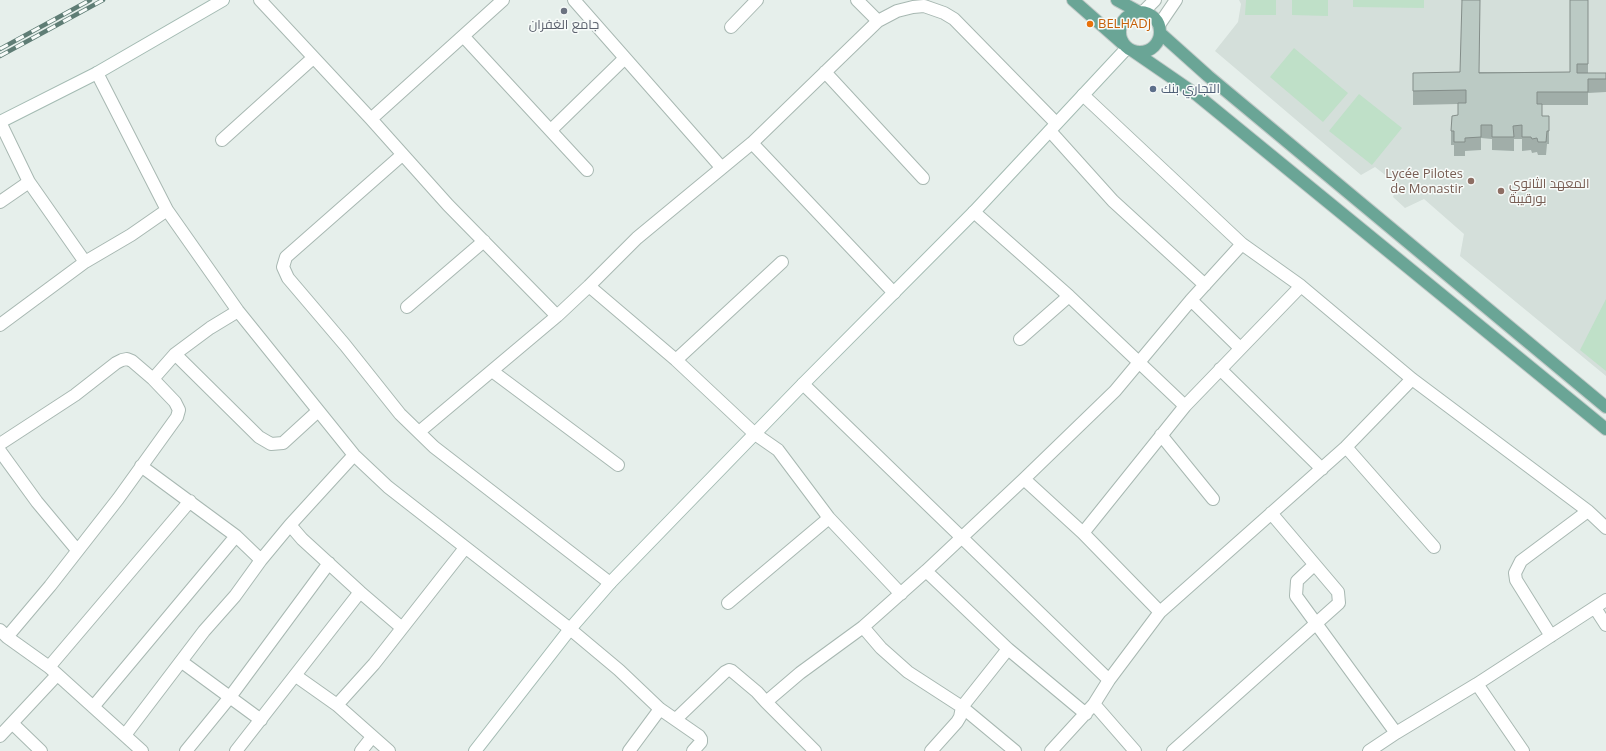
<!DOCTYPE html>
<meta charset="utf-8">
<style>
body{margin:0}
canvas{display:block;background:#e6efeb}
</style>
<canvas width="1606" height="751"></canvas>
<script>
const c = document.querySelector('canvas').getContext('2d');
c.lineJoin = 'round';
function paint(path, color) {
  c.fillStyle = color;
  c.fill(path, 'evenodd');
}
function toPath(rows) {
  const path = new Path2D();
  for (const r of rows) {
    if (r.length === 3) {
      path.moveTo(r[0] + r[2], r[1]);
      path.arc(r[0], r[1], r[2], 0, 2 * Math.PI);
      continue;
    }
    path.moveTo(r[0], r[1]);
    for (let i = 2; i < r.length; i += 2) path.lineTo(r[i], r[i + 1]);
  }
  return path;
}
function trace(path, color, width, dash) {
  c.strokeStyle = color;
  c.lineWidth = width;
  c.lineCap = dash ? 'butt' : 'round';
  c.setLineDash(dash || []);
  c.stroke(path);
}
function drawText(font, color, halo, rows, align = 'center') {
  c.font = font + ' "Open Sans",Cairo,sans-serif';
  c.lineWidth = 3;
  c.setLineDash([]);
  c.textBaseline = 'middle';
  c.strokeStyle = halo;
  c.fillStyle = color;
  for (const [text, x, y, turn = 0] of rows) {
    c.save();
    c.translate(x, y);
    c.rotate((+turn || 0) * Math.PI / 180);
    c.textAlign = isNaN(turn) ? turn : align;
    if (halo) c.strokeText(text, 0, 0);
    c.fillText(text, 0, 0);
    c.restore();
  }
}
const built = toPath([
 [1239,0,1606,0,1606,376,1460,256,1464,234,1424,199,1405,208,1393,197,1398,185,1375,167,1361,175,1215,51,1238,22,1241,4]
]);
const green = toPath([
 [1246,0,1276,0,1276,15,1245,15],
 [1292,0,1328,0,1328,16,1292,15],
 [1353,0,1424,0,1424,8,1353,7],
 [1294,48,1348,93,1323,122,1270,77],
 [1359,94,1402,128,1372,165,1329,131],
 [1606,299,1606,371,1580,350]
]);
const street = toPath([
 [260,0,371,119,448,205,557,316],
 [574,0,721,167],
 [857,0,878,21],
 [1142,13,1155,0],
 [1159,25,1176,0],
 [731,27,757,0],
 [464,37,587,170],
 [825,72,923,178],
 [97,73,167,210,238,311,354,455,388,487,570,629,619,670,660,709,699,736,701,739,701,742,693,751],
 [1083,95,1242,244,1301,286,1412,379,1588,511,1606,528],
 [371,119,503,0],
 [0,122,29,182,85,262],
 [551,130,625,58],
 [1050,131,1113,201,1205,285],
 [222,140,313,58],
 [752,143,894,293],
 [402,155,286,257,283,267,288,278,345,345,400,414,434,447,610,583],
 [0,202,29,182],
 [974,212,1069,296,1185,406],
 [589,286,676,360,755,434,778,450,829,518,901,594],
 [1191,300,1240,348],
 [407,307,484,241],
 [0,325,85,262,131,235,167,210],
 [1020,339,1069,296],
 [175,354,259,437,271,444,283,443,318,411],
 [676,360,782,262],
 [1220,369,1322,469],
 [492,371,618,465],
 [153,379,175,354,210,328,238,311],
 [803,384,1109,680],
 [419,432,557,316,589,286,637,238,752,143,878,21,897,11,913,7,924,6,944,13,954,19,1056,123],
 [1161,435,1213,499],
 [0,444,75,395,116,363,122,360,127,359,132,361,153,379,175,402,179,410,177,417,118,499,50,586,7,637],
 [1346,447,1434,547],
 [0,451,37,502,77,550],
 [141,466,236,536,261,560],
 [1024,479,1083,533,1160,612],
 [290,525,302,539,360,592,402,628],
 [1083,533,1185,406,1301,286],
 [1314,565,1297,581,1296,596,1396,733],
 [926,571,1008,649,1086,714],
 [728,603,829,518],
 [1595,608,1606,625],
 [863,627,881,648,908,672,962,707,1015,751],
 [0,630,7,637,49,667,142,751],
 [1551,636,1516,580,1515,573,1521,561,1588,511],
 [182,662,261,720],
 [49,667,190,501],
 [296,676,337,705,389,751],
 [1477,684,1523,751],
 [766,702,815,751],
 [1094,704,1135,751],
 [337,705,374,664,465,548],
 [93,707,236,536],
 [676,719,725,672,729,670,732,671,757,692,766,702,800,673,863,627,926,571,1024,479,1115,391,1191,300,1242,244],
 [13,724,41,751],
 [125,735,204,631,235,596,261,560,290,525,354,455],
 [0,736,57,675],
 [186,751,230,697,329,563],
 [236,751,360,592],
 [361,751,372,737],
 [629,751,660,709],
 [931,751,957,722,960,717,962,707,1008,649],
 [1051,751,1094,704,1109,680,1160,612,1346,447,1412,379],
 [1173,751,1339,603,1338,592,1271,513],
 [1369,751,1396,733,1477,684,1606,600]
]);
const secondary = toPath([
 [0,122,97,73,223,0],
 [475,751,570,629,610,583,803,384,974,212,1127,48]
]);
const primary = toPath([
 [1073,0,1123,44],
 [1117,0,1139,12],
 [1140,32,20],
 [1160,33,1208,76,1606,407],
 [1133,51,1197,95,1606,429]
]);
const rail = toPath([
 [0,49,90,0],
 [0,56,103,0]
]);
const wall = toPath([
 [1588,0,1588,73,1606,73,1606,92,1588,93,1588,105,1542,105,1542,116,1549,131,1549,144,1547,144,1546,155,1538,155,1537,152,1532,153,1531,150,1522,151,1522,139,1514,139,1514,151,1492,150,1492,139,1481,138,1481,150,1465,151,1465,156,1454,156,1454,145,1451,145,1451,131,1458,115,1458,104,1413,105,1413,91,1460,72,1570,72]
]);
const building = toPath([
 [1462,0,1480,0,1479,73,1570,72,1570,0,1588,0,1588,64,1577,64,1577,73,1606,73,1606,79,1588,79,1588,92,1537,92,1537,104,1542,104,1542,116,1549,116,1549,131,1547,131,1546,142,1538,142,1537,138,1532,139,1531,137,1522,137,1522,125,1513,126,1514,137,1492,137,1492,125,1481,125,1481,137,1465,138,1465,142,1454,142,1454,131,1451,131,1452,116,1458,115,1458,103,1466,103,1466,90,1413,91,1413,73,1460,72,1462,0]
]);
const markers = [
 [564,11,4,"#6b7280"],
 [1090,24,4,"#e8710a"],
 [1153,89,4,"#5c6f8a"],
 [1471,181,4,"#8d6e63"],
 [1501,191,4,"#8d6e63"]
];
const foodNames = [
 ["BELHADJ",1098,24]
];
const worshipNames = [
 ["جامع الغفران",564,25]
];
const serviceNames = [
 ["التجاري بنك",1161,89]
];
const educationNames = [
 ["Lycée Pilotes",1463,174],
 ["de Monastir",1463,189],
 ["المعهد الثانوي",1509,184,"left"],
 ["بورقيبة",1509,199,"left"]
];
paint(built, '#d4dfda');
paint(green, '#bfe0c8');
trace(street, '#a8b8b2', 14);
trace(secondary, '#a4bbb3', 14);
trace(primary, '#c2cac8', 14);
trace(street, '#fff', 12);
trace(secondary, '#fff', 12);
trace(primary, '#6aa596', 12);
trace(rail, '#5f7d75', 4.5);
trace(rail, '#f7fbf9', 3, [9]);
paint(wall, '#a1aea9');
paint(building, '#bbcac4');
trace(building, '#838d89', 1);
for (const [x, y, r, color] of markers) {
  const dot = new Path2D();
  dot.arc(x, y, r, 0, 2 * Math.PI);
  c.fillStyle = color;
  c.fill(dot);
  trace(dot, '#f7fbf9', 1.5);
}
drawText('13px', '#c56008', '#f7fbf9', foodNames, 'left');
drawText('13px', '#5b616d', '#f7fbf9', worshipNames);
drawText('13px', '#4e5e75', '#f7fbf9', serviceNames, 'left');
drawText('13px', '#785e54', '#f7fbf9', educationNames, 'right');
</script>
